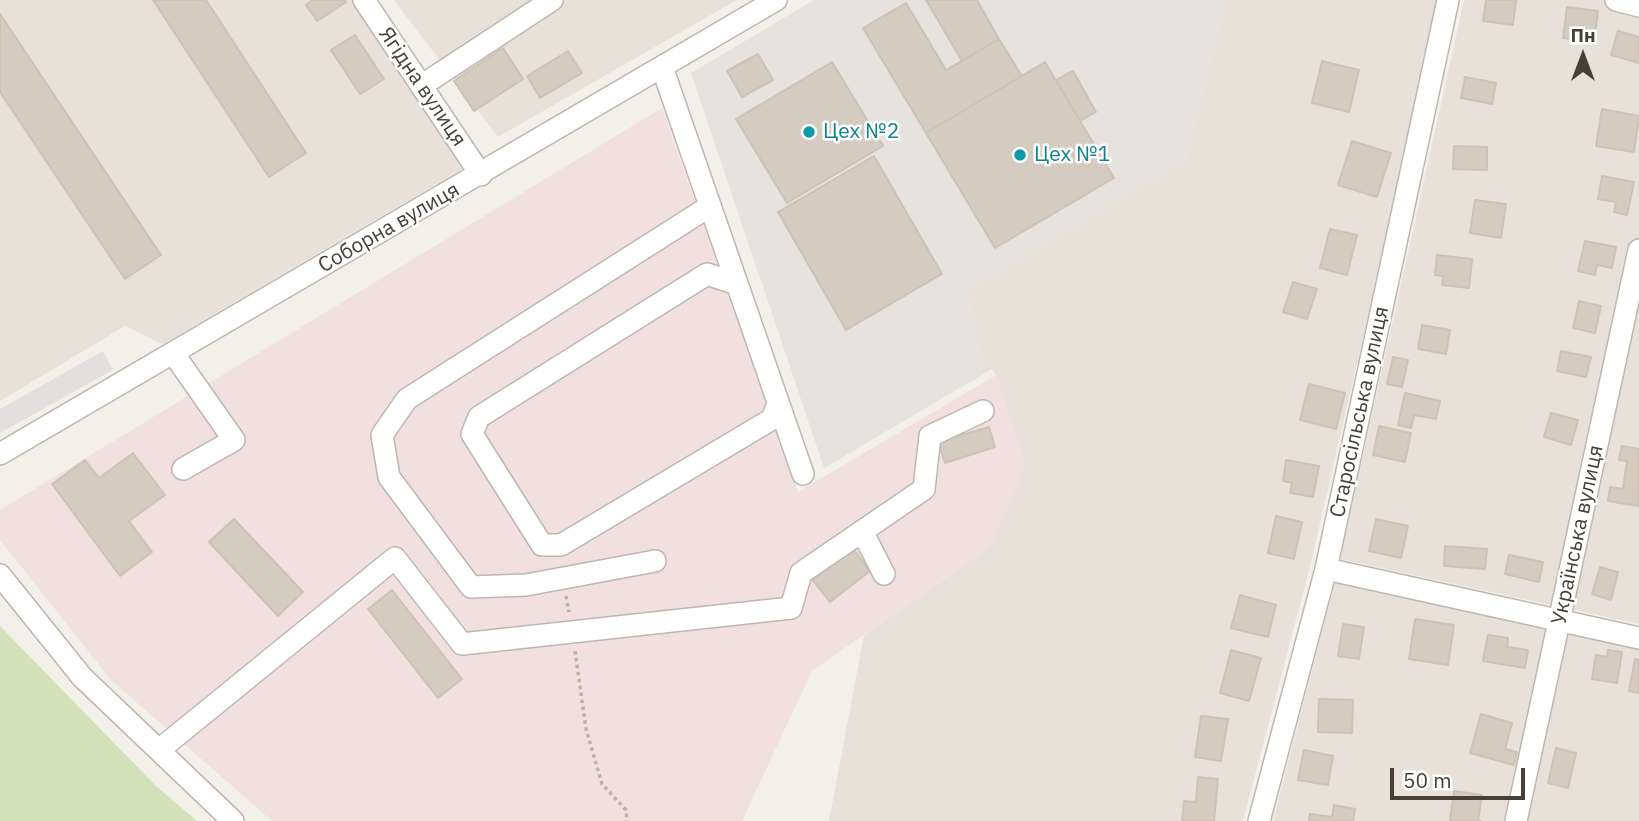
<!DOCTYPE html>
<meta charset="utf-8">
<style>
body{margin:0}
#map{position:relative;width:1639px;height:821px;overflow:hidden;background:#f3f0ea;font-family:"IBM Plex Sans",sans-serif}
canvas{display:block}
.north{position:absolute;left:1548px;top:21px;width:70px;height:70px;-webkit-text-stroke:5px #fff;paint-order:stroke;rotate:0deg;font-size:19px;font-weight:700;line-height:28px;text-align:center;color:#464039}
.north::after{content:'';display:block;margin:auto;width:24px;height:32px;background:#464039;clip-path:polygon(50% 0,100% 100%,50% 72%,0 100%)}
.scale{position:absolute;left:1390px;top:768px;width:135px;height:32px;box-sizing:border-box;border:4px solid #464039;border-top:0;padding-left:9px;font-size:21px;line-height:24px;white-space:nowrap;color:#464039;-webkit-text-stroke:5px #fff;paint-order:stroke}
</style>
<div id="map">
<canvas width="1639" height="821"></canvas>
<div class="north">Пн</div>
<div class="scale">50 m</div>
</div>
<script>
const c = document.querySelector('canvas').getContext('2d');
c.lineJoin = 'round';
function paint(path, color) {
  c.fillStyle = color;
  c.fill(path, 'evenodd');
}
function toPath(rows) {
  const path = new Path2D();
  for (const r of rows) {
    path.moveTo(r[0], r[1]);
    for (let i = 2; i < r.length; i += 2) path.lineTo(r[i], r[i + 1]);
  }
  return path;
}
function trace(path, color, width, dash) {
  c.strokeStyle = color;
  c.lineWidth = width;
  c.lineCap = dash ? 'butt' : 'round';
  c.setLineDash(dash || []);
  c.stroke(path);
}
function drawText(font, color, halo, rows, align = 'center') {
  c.font = font + ' "IBM Plex Sans",sans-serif';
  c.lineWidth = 5;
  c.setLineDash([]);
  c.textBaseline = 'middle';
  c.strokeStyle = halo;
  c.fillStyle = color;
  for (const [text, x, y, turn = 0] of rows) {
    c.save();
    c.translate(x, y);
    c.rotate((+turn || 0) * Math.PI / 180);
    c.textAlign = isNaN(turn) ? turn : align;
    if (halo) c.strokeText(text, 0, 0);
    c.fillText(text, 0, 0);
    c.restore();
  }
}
const residential = toPath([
 [0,0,356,0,467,166,163,344,125,326,0,401],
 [394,0,737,0,498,137],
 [1225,0,1441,0,1310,567,1243,821,829,821,864,635,991,546,996,375,992,369,982,375,967,291,1185,159],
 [1464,0,1639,0,1639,624,1340,559],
 [1335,581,1639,650,1639,821,1273,821]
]);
const industrial = toPath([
 [814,0,1225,0,1185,159,967,291,982,375,824,468,691,73]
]);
const medical = toPath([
 [662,108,798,492,996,375,1026,464,991,546,812,671,742,821,272,821,111,680,0,540,0,510]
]);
const green = toPath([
 [0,626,156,786,197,821,0,821]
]);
const parking = toPath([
 [103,351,113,370,0,433,0,409]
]);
const building = toPath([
 [153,0,206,0,306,153,269,177,153,0],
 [313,0,345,0,346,2,317,21,306,5,313,0],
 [926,0,977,0,999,39,962,61,926,0],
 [1486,0,1516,0,1513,25,1483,21,1486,0],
 [906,3,946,70,999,39,1022,76,926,133,863,28,906,3],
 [1567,7,1598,11,1594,42,1563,38,1567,7],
 [0,14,161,255,125,279,0,92,0,14],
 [1618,31,1639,37,1639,63,1611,55,1618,31],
 [355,35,384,79,360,94,331,50,355,35],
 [503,48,523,79,474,111,454,81,503,48],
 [568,51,582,73,540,98,527,76,568,51],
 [758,54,773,80,742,97,727,71,758,54],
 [1322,61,1359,70,1349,112,1312,103,1322,61],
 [832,62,883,146,787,203,736,119,832,62],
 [1045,62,1114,178,995,248,926,133,1045,62],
 [1073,71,1096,112,1080,121,1056,80,1073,71],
 [1465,77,1496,83,1492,104,1461,98,1465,77],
 [1602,109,1639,116,1634,152,1596,146,1602,109],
 [1352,141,1391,153,1377,197,1338,185,1352,141],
 [1454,146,1487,147,1487,170,1453,169,1454,146],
 [874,156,942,274,846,330,778,212,874,156],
 [1602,176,1634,182,1627,215,1614,212,1616,202,1598,199,1602,176],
 [1475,200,1506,204,1501,238,1470,233,1475,200],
 [1330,229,1357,235,1347,275,1320,268,1330,229],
 [1585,241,1616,247,1612,268,1597,265,1595,275,1578,271,1585,241],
 [1437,255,1472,259,1469,288,1442,285,1443,276,1435,275,1437,255],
 [1293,282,1317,289,1307,319,1283,312,1293,282],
 [1579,301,1601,306,1595,333,1573,328,1579,301],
 [1422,325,1450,330,1446,354,1418,349,1422,325],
 [1561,351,1591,357,1586,377,1557,371,1561,351],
 [1393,357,1408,360,1402,387,1387,384,1393,357],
 [1309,384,1345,393,1336,429,1300,420,1309,384],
 [1405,393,1440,401,1436,419,1414,415,1411,428,1398,425,1405,393],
 [1551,413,1578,420,1571,445,1544,437,1551,413],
 [1379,426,1411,433,1405,462,1373,455,1379,426],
 [989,427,995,447,945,463,938,442,989,427],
 [1622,446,1639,449,1638,506,1608,501,1610,487,1623,489,1627,461,1619,460,1622,446],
 [133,453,165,495,129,521,152,552,120,576,52,484,85,460,99,478,133,453],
 [1286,460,1319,466,1313,497,1290,493,1292,483,1283,481,1286,460],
 [1276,516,1302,522,1294,559,1268,553,1276,516],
 [234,519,303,592,278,616,209,542,234,519],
 [1376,519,1408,526,1401,558,1369,551,1376,519],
 [848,542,870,571,830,602,807,573,848,542],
 [1445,546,1487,549,1485,569,1444,566,1445,546],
 [1509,555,1543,562,1539,582,1505,574,1509,555],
 [1600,567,1618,572,1611,600,1592,594,1600,567],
 [392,590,462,679,438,698,368,609,392,590],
 [1240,595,1276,605,1268,637,1231,628,1240,595],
 [1415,619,1454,625,1448,665,1409,659,1415,619],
 [1343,624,1364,627,1359,659,1338,656,1343,624],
 [1488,635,1508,638,1507,647,1528,650,1525,668,1483,661,1488,635],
 [1231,650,1261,658,1249,701,1220,693,1231,650],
 [1608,650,1622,652,1617,683,1592,679,1596,655,1607,657,1608,650],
 [1635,659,1639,660,1639,693,1629,691,1635,659],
 [1319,699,1353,700,1352,733,1318,732,1319,699],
 [1481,714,1512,723,1505,749,1517,752,1514,765,1470,753,1481,714],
 [1201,716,1228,719,1221,761,1195,757,1201,716],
 [1556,748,1576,753,1568,788,1548,783,1556,748],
 [1304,750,1333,756,1328,785,1298,780,1304,750],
 [1198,777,1218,779,1214,821,1182,821,1184,801,1196,802,1198,777],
 [1454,791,1482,795,1478,821,1481,821,1450,821,1454,791],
 [1334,805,1355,809,1353,821,1309,821,1310,814,1332,817,1334,805]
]);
const path = toPath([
 [566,596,569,612],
 [575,651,586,729,602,784,626,810,627,821]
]);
const minor = toPath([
 [364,0,481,175],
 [1616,0,1639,6],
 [662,67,803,474],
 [421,86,552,0],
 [737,284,707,274,479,417,472,434,542,545,561,545,772,419,778,404],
 [173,353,234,440,183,469],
 [0,454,776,0],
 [862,531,884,574],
 [655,561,526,585,471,587,389,477,382,435,407,399,710,206],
 [1326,569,1639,638],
 [0,575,82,677,233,821],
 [159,750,395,558,462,644,791,608,801,573,924,489,930,436,983,411],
 [1259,821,1326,569,1448,0],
 [1516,821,1639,250]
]);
const markers = [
 [809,132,7,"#0f9aa8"],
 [1020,155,7,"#0f9aa8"]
];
const streetNames = [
 ["Ягідна вулиця",422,87,56],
 ["Соборна вулиця",389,228,-30],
 ["Старосільська вулиця",1360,412,-78],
 ["Українська вулиця",1578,535,-78]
];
const cultureNames = [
 ["Цех №2",823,132],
 ["Цех №1",1034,155]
];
paint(residential, '#e7e1d9');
paint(industrial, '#e6e2df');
paint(medical, '#f2e0e0');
paint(green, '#d3e2b8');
paint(parking, '#e2e0de');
paint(building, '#d4cbc1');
trace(building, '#cec2b5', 2);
trace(minor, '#beb7ae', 24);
trace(path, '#beb1a1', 3.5, [3.5, 3.5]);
trace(minor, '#fff', 21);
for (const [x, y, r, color] of markers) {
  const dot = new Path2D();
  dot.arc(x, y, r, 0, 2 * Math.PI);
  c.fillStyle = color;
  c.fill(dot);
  trace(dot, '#fff', 2.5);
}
drawText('21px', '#464039', '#fff', streetNames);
drawText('21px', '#0d838f', '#fff', cultureNames, 'left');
</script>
